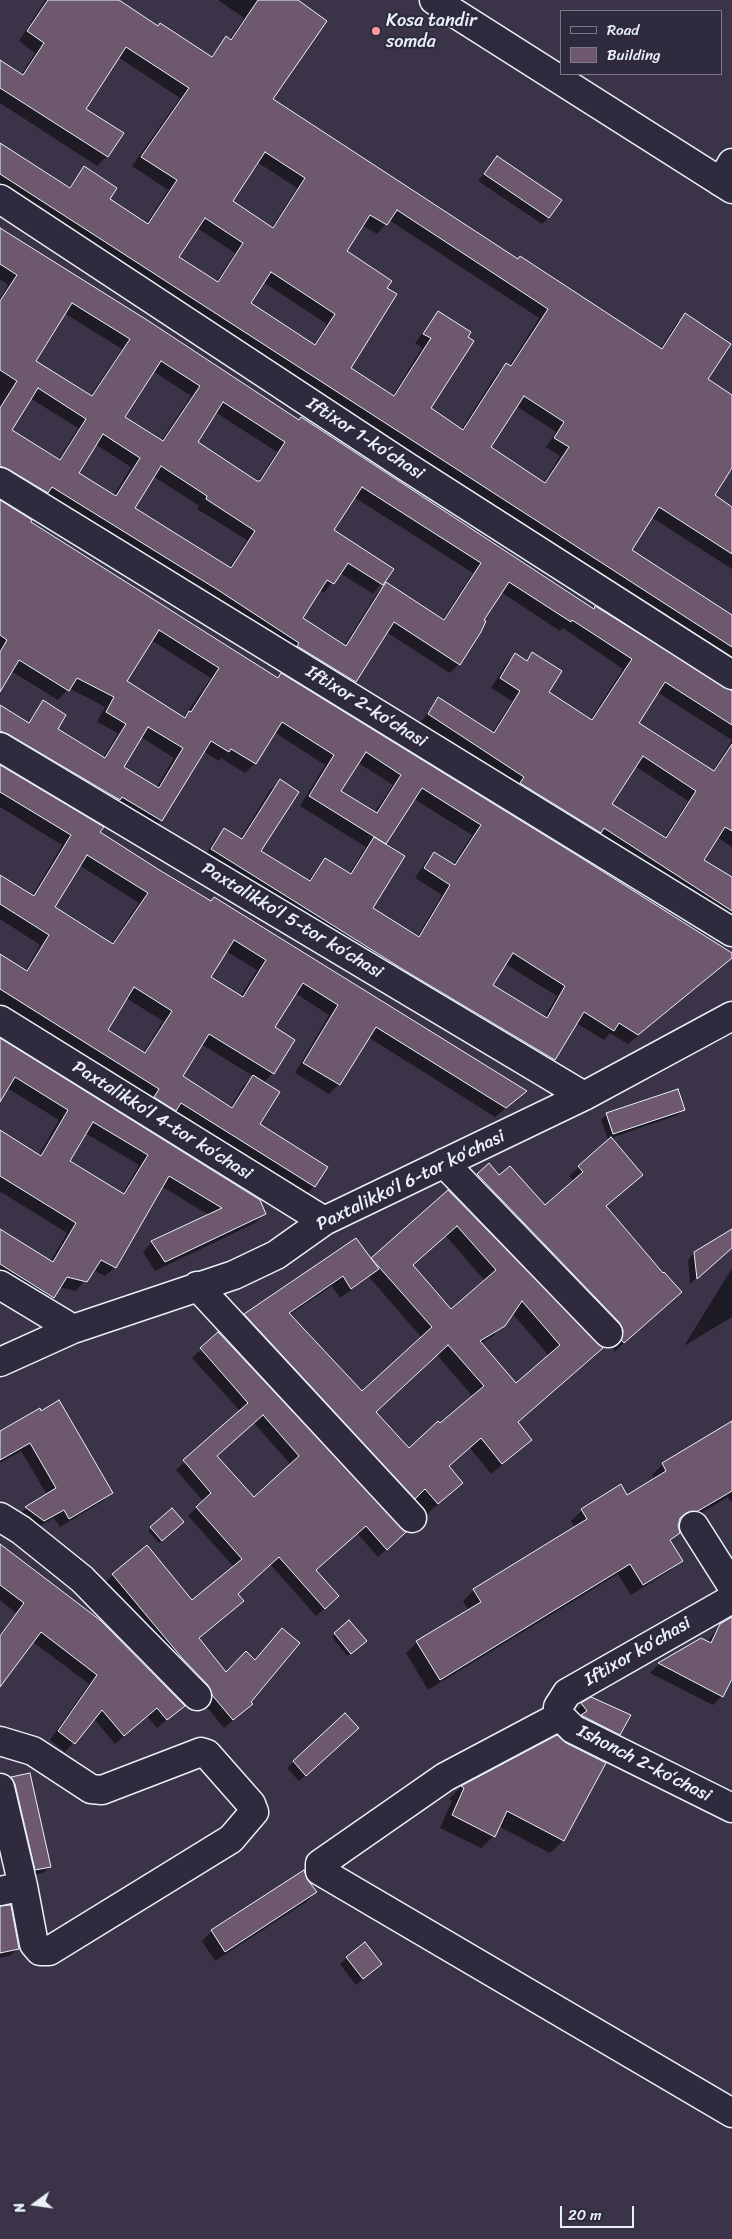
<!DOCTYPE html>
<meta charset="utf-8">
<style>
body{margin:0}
#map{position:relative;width:732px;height:2239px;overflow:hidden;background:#3b3347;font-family:Sriracha,sans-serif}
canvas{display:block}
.legend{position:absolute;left:560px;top:10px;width:162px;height:65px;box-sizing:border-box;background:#2f2a3d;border:1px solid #797a88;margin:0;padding:6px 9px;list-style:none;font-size:15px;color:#e8f1f8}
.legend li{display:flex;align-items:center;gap:10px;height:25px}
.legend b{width:25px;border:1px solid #797a88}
.north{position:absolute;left:10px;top:2179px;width:50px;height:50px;-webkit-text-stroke:4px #2f2a3d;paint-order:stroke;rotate:256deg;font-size:14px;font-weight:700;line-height:20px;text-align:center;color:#e8f1f8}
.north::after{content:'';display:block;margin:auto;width:18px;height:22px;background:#e8f1f8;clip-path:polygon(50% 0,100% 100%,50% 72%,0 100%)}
.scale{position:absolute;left:560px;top:2206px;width:74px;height:22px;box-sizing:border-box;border:2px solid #e8f1f8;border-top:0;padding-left:6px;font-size:15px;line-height:18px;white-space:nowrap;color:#e8f1f8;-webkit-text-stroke:4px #2f2a3d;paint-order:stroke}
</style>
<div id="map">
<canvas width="732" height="2239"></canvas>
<ul class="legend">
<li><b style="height:6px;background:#2f2a3d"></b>Road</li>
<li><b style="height:14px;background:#6d586e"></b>Building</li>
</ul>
<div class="north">N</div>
<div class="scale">20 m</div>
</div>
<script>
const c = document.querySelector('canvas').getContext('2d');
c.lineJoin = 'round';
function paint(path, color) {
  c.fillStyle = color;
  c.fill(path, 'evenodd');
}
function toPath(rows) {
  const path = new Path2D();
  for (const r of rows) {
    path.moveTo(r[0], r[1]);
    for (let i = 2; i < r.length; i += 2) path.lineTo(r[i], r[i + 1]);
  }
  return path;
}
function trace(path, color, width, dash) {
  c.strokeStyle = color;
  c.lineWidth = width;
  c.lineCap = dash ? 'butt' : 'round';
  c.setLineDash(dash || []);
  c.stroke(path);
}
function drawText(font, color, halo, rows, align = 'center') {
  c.font = font + ' Sriracha,sans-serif';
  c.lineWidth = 4;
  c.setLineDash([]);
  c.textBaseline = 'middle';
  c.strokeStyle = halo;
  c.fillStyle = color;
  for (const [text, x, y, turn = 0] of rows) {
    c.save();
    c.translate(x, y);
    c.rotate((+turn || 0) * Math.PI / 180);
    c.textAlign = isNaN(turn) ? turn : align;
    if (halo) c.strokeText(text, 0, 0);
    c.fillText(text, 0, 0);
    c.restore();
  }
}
const shadow = toPath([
 [45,0,117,0,158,27,210,57,226,38,229,40,244,18,218,0,296,0,271,99,518,260,660,349,676,324,685,315,706,380,732,396,732,472,729,470,713,496,732,508,732,569,651,517,630,550,732,616,732,662,0,189,0,144,68,188,84,168,108,200,146,224,168,190,132,166,180,98,118,57,85,109,122,133,107,156,97,166,0,103,0,62,21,75,35,53,19,41],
 [257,162,297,188,271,228,231,202],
 [389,220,539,318,509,366,506,364,497,373,461,430,429,409,438,313,415,343,422,348,392,396,349,368,345,251,362,225,377,234],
 [197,228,235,253,216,282,177,258],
 [263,282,327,324,313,346,249,304],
 [516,406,556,432,546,447,560,456,543,483,489,448],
 [497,157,548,218,542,224,478,181],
 [0,230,593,610,732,693,732,847,717,837,703,860,732,879,732,926,419,724,439,699,492,733,512,701,491,688,506,664,515,655,525,661,532,654,547,692,590,720,623,669,563,628,560,631,501,592,482,620,459,664,450,673,386,632,355,682,345,691,0,469,0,298,8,285,0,279],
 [64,313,122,349,90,396,34,362],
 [153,371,191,396,161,441,123,417],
 [30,398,78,428,58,460,10,430],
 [215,412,277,452,257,482,196,443],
 [95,444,131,467,113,496,77,473],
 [153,476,199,506,197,509,247,540,229,568,133,508],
 [354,497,473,573,442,620,387,584,377,593,344,646,301,618,319,590,324,593,340,573,373,594,392,569,333,530],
 [657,692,732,740,712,772,637,723],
 [635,766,688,801,664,838,611,804],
 [0,502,29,523,277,679,281,675,732,955,732,957,628,1044,610,1033,604,1040,576,1023,554,1059,544,1069,203,859,215,839,224,829,240,839,270,790,280,781,259,851,307,881,325,859,349,874,366,847,300,806,325,765,274,732,255,763,245,773,221,758,219,761,203,751,161,820,152,830,0,744,0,706,27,723,43,702,56,729,103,758,118,733,97,722,105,707,69,688,58,700,11,671,0,689],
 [151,640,211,678,183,718,125,682],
 [141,737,174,758,156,788,122,767],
 [357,762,393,785,374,813,339,791],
 [414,799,472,835,453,865,434,853,425,863,415,878,442,895,417,937,371,908,384,845],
 [505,964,557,996,544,1018,492,985],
 [0,767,99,833,210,902,214,898,525,1092,495,1117,368,1037,339,1084,329,1094,295,1073,329,1015,295,993,274,1028,273,1073,263,1083,258,1124,314,1186,305,1196,0,1004,0,955,25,971,40,945,0,919,0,879,32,896,62,845,0,807],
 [79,865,139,903,111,944,53,908],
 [226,951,257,970,240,997,209,978],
 [126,998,163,1021,143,1053,106,1030],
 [201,1044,253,1076,243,1086,230,1108,181,1077],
 [0,1040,264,1214,255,1223,155,1271,143,1252,152,1242,209,1215,161,1186,115,1267,105,1276,93,1270,76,1291,59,1287,44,1306,0,1279,0,1231,50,1262,67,1233,1,1192,0,1194,0,1132,38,1156,59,1120,7,1088,0,1099],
 [85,1133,139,1165,122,1194,68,1162],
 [683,1110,678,1115,608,1139,601,1120,607,1114],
 [611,1139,632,1184,605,1207,671,1301,614,1352,614,1340,468,1184,488,1165,499,1177,545,1207,574,1181,569,1176],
 [448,1192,591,1358,517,1423,531,1440,491,1474,470,1448,448,1467,462,1483,427,1514,414,1499,404,1508,235,1325,245,1315,371,1260],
 [446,1236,485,1281,451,1310,412,1265],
 [369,1277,422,1338,362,1393,289,1315,332,1286,340,1298],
 [512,1313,549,1356,516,1385,480,1344,493,1336],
 [437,1355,473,1397,409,1449,375,1412],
 [732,1231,732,1247,690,1284,688,1260,694,1253],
 [732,1268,732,1317,684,1346],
 [218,1334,396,1541,378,1557,357,1533,315,1570,329,1605,316,1616,270,1564,237,1594,242,1601,198,1639,226,1673,254,1661,282,1629,239,1715,224,1728,105,1583,113,1575,192,1602,234,1567,188,1516,203,1501,176,1470,240,1411,192,1358],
 [253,1422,291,1465,254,1499,215,1456],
 [41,1412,112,1493,103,1501,60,1527,54,1518,34,1529,17,1517,26,1508,47,1495,21,1451,0,1463,0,1433],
 [732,1422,732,1500,730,1501,728,1497,686,1522,679,1523,679,1533,670,1542,681,1560,670,1571,631,1595,618,1574,428,1690,406,1653,417,1642,469,1611,463,1601,474,1590,575,1528,571,1521,582,1510,627,1496,654,1480,652,1475,663,1464],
 [182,1522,159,1543,148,1531,151,1528],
 [0,1546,183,1706,157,1728,147,1716,115,1744,94,1719,65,1752,50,1740,89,1684,33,1642,0,1685,0,1635,16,1613,0,1600],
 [732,1618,732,1681,730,1680,722,1696,713,1705,650,1673,659,1664,701,1639,707,1642,720,1625],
 [335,1634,362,1644,347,1656,332,1637],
 [592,1698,619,1734,613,1740,576,1721,581,1717,576,1710],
 [350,1735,299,1781,287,1768,294,1762],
 [557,1737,565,1744,604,1763,563,1841,550,1853,498,1826,494,1836,481,1848,440,1828,452,1801,449,1799,461,1787],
 [29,1774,50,1867,43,1873,29,1876,5,1785,11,1778],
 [306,1880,316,1892,306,1902,215,1961,202,1941,212,1931],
 [0,1908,18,1948,11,1955,0,1958],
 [347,1958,381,1964,356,1985,340,1964]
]);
const building = toPath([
 [48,0,119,0,158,26,160,23,212,57,226,36,231,40,258,0,298,0,327,21,273,99,518,259,520,256,662,349,685,313,731,344,708,379,732,395,732,468,715,495,732,507,732,554,659,507,632,550,732,615,732,647,0,174,0,143,70,188,84,166,117,188,110,199,148,224,177,180,141,157,189,88,126,47,86,109,124,133,108,157,0,88,0,60,23,75,44,43,27,31,48,0],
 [265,152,305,178,273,228,233,201,265,152],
 [397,210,548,309,511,366,506,363,463,430,431,408,474,341,468,337,471,332,438,311,423,334,431,338,394,396,351,368,397,294,387,288,392,281,347,251,370,215,387,225,397,210],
 [205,218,243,243,218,282,179,257,205,218],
 [271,272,335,314,315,345,251,303,271,272],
 [524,396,564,422,554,438,569,447,545,483,491,447,524,396],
 [497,156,562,200,549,218,484,174,497,156],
 [0,228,147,320,299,420,301,417,594,609,595,606,732,691,732,725,665,682,639,723,714,771,732,744,732,831,725,827,704,860,732,877,732,911,604,828,601,833,520,783,524,777,428,714,438,697,494,733,520,691,500,678,515,653,527,661,532,652,562,671,549,692,592,720,632,659,572,620,571,622,509,582,484,620,486,621,481,632,460,665,394,622,356,682,297,646,299,643,218,590,52,487,48,493,8,469,0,466,0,408,17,381,0,370,0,301,17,275,0,264,0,228],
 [72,303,130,339,92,396,36,361,72,303],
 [161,361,200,386,163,441,125,417,161,361],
 [38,388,86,419,60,460,12,430,38,388],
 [223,402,285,442,260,481,257,481,198,442,223,402],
 [103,434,140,458,116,496,79,473,103,434],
 [161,466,207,496,206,499,255,531,231,568,135,508,161,466],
 [362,487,481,563,444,620,386,582,346,646,303,618,327,580,334,584,348,563,383,585,394,569,334,530,362,487],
 [643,756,696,791,666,838,612,804,643,756],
 [0,500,32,520,31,522,278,678,281,673,583,859,732,953,732,958,638,1035,619,1023,614,1031,584,1012,555,1060,404,970,211,849,224,828,242,839,280,779,299,792,261,851,310,881,325,858,351,874,374,837,405,856,373,908,419,937,450,885,424,868,434,852,455,865,481,825,422,788,386,844,309,796,334,755,282,722,256,764,231,749,229,752,211,741,162,821,122,797,120,800,8,734,0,731,0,705,29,723,43,700,66,715,58,729,105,758,126,724,106,712,114,697,77,678,69,691,19,660,0,692,0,652,7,640,0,635,0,500],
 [159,630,219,668,191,712,189,711,185,718,127,681,159,630],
 [148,727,183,748,159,788,124,767,148,727],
 [366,752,401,775,377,813,341,791,366,752],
 [513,953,565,986,547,1018,493,985,513,953],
 [0,765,104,827,100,832,161,871,211,901,214,897,527,1091,506,1108,376,1027,340,1085,303,1063,338,1005,303,983,275,1027,295,1040,274,1074,209,1034,183,1076,232,1108,253,1075,280,1092,260,1124,328,1167,315,1187,181,1103,176,1111,154,1097,159,1089,0,989,0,954,27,971,49,935,0,904,0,875,34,896,71,835,0,792,0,765],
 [87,855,148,893,113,944,55,907,87,855],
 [234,940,266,960,243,997,211,977,234,940],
 [134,987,172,1011,145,1053,108,1030,134,987],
 [0,1038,260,1200,266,1214,165,1262,151,1241,222,1208,169,1176,116,1268,101,1260,87,1282,67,1277,54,1298,0,1264,0,1229,53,1262,76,1223,0,1176,0,1130,41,1156,68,1110,15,1077,0,1102,0,1038],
 [93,1122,148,1155,124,1194,70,1161,93,1122],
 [678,1089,685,1110,613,1134,606,1113,678,1089],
 [611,1137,643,1175,606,1206,663,1273,664,1272,682,1292,624,1343,621,1340,623,1330,619,1322,477,1174,489,1163,499,1175,510,1166,545,1205,583,1172,578,1166,611,1137],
 [448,1190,603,1348,518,1422,532,1440,502,1464,481,1438,449,1466,463,1483,438,1504,425,1489,415,1499,244,1314,356,1238,379,1269,351,1289,343,1276,289,1313,362,1391,432,1327,371,1258,448,1190],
 [457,1226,496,1270,451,1309,413,1265,457,1226],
 [522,1301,560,1345,516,1383,480,1341,505,1326,522,1301],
 [448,1345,484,1386,440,1423,438,1421,409,1448,376,1412,448,1345],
 [732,1229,732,1248,697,1279,694,1252,732,1229],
 [218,1332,406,1532,387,1550,366,1526,316,1570,339,1596,325,1609,279,1557,238,1594,244,1601,199,1638,226,1672,246,1651,255,1660,282,1628,300,1643,251,1702,253,1704,233,1720,212,1695,208,1685,182,1658,112,1574,147,1545,192,1600,242,1559,196,1507,211,1493,183,1460,248,1403,200,1348,218,1332],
 [263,1415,299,1456,254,1497,217,1456,263,1415],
 [59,1400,113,1493,69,1519,64,1510,44,1521,25,1507,56,1488,30,1443,0,1460,0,1431,40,1408,41,1411,59,1400],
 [732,1421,732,1491,698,1511,686,1513,680,1518,678,1526,680,1533,670,1540,683,1561,643,1585,630,1564,440,1680,416,1641,481,1602,473,1589,587,1519,581,1509,621,1484,627,1495,666,1471,662,1463,732,1421],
 [172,1508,184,1522,162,1541,150,1527,172,1508],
 [0,1544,100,1620,185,1706,167,1720,157,1708,124,1736,102,1710,75,1744,58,1731,97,1675,41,1632,0,1687,0,1636,24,1603,0,1585,0,1544],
 [732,1617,732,1679,723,1697,658,1663,701,1638,711,1643,720,1624,732,1617],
 [349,1620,367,1641,351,1654,334,1633,349,1620],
 [591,1697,631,1715,620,1735,581,1715,587,1711,581,1703,591,1697],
 [345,1713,359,1728,306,1776,293,1761,345,1713],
 [557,1735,566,1743,606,1763,564,1841,507,1811,495,1837,452,1815,464,1788,461,1786,557,1735],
 [30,1773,51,1867,35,1870,15,1784,11,1777,30,1773],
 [304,1870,307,1879,317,1892,225,1952,211,1930,304,1870],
 [11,1905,19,1949,0,1953,0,1906,11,1905],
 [365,1942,382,1964,363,1979,346,1957,365,1942]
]);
const minor = toPath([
 [721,182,732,163],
 [0,199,404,465,732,675],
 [0,482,732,932],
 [0,747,584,1096],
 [0,1020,324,1221],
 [444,1163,608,1333],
 [0,1285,73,1329],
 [197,1286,412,1518],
 [0,1362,73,1329,234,1275,276,1255,324,1221,584,1096,732,1016],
 [0,1517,21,1530,82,1579,197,1696],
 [694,1526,732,1586],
 [560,1716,445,1777,320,1864,320,1871,732,2113],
 [560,1716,558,1707,567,1693,732,1599],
 [560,1716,573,1729,732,1808],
 [0,1741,33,1751,91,1789,102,1790,201,1752,207,1754,251,1804,254,1812,231,1839,49,1951,40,1951,34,1944,23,1886,0,1891],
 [0,1788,23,1886]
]);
const major = toPath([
 [434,0,732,189]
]);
const markers = [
 [376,31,5,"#ff9aa2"]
];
const poiNames = [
 ["Kosa tandir",386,21],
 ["somda",386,42]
];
const streetNames = [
 ["Iftixor 1-koʻchasi",365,439,33],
 ["Iftixor 2-koʻchasi",366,707,32],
 ["Paxtalikkoʻl 5-tor koʻchasi",292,921,31],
 ["Paxtalikkoʻl 4-tor koʻchasi",162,1121,32],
 ["Paxtalikkoʻl 6-tor koʻchasi",411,1181,-26],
 ["Iftixor koʻchasi",638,1652,-30],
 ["Ishonch 2-koʻchasi",644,1764,27]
];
paint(shadow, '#0007');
paint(building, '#6d586e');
trace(building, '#e8f1f8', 1);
trace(minor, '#e8f1f8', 31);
trace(major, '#e8f1f8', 31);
trace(minor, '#2f2a3d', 28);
trace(major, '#2f2a3d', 28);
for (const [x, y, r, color] of markers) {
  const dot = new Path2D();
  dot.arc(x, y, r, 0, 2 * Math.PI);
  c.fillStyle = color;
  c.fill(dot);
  trace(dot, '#2f2a3d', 2);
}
drawText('18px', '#e8f1f8', '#2f2a3d', poiNames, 'left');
drawText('18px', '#e8f1f8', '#2f2a3d', streetNames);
</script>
